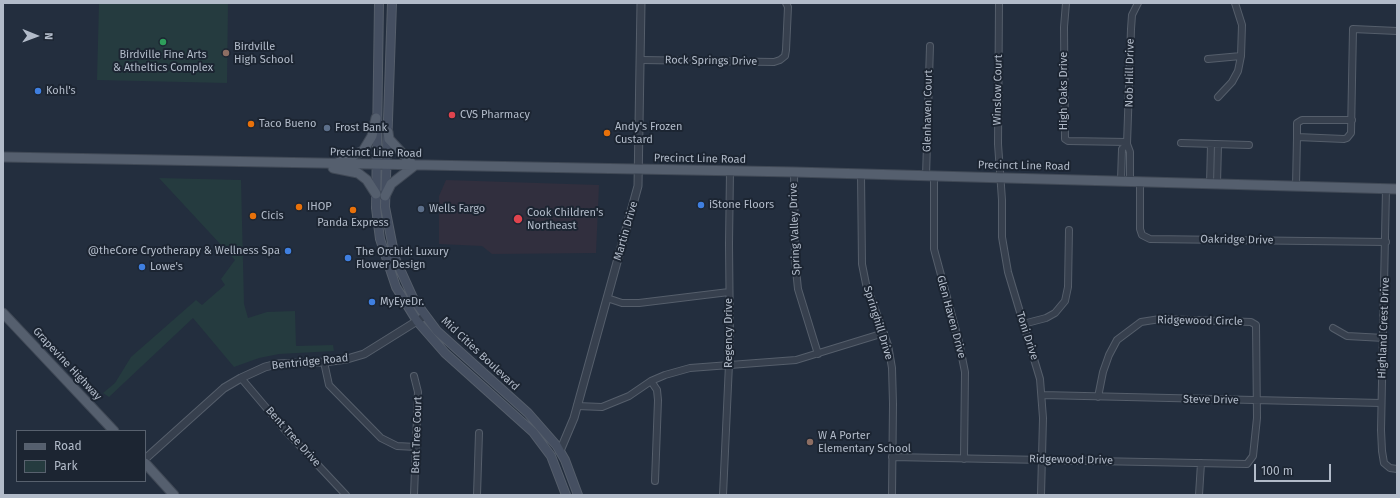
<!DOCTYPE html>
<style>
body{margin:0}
#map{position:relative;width:1400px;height:498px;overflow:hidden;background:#232e3e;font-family:"Fira Sans",sans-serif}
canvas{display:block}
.frame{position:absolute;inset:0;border:4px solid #b2bbc9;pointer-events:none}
.legend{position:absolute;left:16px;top:430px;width:130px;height:52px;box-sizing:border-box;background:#1c2532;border:1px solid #58616e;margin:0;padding:5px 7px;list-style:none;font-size:12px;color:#b2bbc9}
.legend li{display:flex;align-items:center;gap:8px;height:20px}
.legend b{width:20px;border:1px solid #58616e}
.north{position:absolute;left:16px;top:16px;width:40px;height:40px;-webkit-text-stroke:3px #1c2532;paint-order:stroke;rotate:91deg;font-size:11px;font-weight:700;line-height:16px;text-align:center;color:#b2bbc9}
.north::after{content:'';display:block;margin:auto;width:14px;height:18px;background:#b2bbc9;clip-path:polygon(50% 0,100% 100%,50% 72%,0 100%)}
.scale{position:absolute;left:1254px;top:464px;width:77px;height:18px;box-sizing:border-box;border:2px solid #b2bbc9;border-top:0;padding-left:5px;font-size:12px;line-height:14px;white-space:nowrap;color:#b2bbc9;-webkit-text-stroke:3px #1c2532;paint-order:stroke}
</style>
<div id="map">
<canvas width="1400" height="498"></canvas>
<div class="frame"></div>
<ul class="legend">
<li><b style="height:5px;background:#555f6e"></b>Road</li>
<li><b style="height:11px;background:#253b3f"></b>Park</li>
</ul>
<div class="north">N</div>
<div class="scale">100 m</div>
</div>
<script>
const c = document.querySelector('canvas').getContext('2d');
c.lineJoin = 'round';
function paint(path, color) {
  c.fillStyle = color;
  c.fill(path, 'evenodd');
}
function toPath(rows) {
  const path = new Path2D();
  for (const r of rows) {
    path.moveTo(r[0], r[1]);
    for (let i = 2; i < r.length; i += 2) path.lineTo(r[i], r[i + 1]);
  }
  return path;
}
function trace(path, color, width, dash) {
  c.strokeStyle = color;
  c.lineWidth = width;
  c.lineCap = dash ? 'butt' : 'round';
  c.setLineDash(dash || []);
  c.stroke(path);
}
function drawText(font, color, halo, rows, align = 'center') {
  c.font = font + ' "Fira Sans",sans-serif';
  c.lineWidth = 4;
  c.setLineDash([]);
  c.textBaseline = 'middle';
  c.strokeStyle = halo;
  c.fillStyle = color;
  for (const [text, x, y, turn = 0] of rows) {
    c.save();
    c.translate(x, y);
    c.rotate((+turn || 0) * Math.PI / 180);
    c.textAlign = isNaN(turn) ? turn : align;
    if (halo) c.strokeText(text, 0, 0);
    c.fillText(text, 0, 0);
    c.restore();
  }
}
const medical = toPath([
 [446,180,599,185,596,253,492,254,482,246,439,244,439,196]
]);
const green = toPath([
 [99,3,228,3,227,83,97,80],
 [159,178,241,180,244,304,248,318,267,312,295,311,296,346,333,345,334,351,279,354,259,358,234,367,193,318,109,397,103,393,115,383,131,357,196,300,202,305,225,285,221,279,235,260]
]);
const minor = toPath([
 [999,3,998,144,1002,200,1002,237,1008,272,1040,379,1043,418,1041,495],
 [1066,3,1064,27,1065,139,1068,141,1127,142],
 [1208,59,1241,56],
 [641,60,774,62,780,60,785,56,786,50,788,7,786,3],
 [1218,97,1232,82,1238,71,1241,56,1242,25,1235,3],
 [1297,137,1297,123,1302,120,1352,120],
 [1181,143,1249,145],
 [794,172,795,260,798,289,818,354],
 [861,175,862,264,866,284,888,345,892,368,893,404,892,495],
 [926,176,930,46],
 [934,176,934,249,959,342,965,372,964,459],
 [1121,180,1122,149,1127,144],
 [1130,181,1130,152,1127,144,1131,29,1132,15,1138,3],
 [1140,181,1140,229,1142,235,1150,239,1386,242],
 [1210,184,1211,144],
 [1217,184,1218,145],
 [1296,186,1297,137,1344,139,1347,138,1351,133,1353,29,1397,31],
 [1386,189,1381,430,1382,451,1384,463,1390,468,1397,469],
 [607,298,622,303,639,303,729,292],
 [1023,324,1046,318,1055,313,1065,301,1068,287,1069,230],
 [1333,328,1347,336,1384,338],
 [324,362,329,385,381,438,397,446,416,447],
 [414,376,418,392,414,495],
 [241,378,285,430,346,495],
 [651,381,657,390,658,400,655,481],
 [1042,395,1381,403],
 [577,406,602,407,629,396,651,381,665,375,690,368,796,360,884,333],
 [892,457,1247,464,1253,456,1257,418,1256,325,1251,322,1160,319,1141,322,1117,340,1109,355,1103,372,1098,397],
 [477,495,479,433],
 [723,495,730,342,729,244,730,171],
 [1199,495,1201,463]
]);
const tertiary = toPath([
 [560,451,574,418,638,186,641,3],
 [145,459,224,388,241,378,265,367,277,364,324,362,347,359,364,354,425,316]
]);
const secondary = toPath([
 [379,3,376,208,380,239,396,287,417,321,445,353,533,432,551,456,566,495],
 [392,3,385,207,395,258,414,300,437,331,528,413,557,446,565,460,578,495]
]);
const primary = toPath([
 [3,157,794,172,1397,189],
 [337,163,363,151,372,136,376,118],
 [333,168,358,173,367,180,376,194],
 [385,196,391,184,414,166,389,139,388,132],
 [3,313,114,431],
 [145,463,174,495]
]);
const markers = [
 [163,42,4,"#2e9e5b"],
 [226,53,4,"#8d6e63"],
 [38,91,4,"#3f7fe0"],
 [452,115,4,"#e0444e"],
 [251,124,4,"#e8710a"],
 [327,128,4,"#5c6f8a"],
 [607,133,4,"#e8710a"],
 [701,205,4,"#3f7fe0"],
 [299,207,4,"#e8710a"],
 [421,209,4,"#5c6f8a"],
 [353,210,4,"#e8710a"],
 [253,216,4,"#e8710a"],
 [518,219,5,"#e0444e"],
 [288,251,4,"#3f7fe0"],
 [348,258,4,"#3f7fe0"],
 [142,267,4,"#3f7fe0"],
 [372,302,4,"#3f7fe0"],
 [810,442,4,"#8d6e63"]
];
const poiNames = [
 ["Birdville",234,47],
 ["High School",234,60],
 ["Birdville Fine Arts",163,55,"center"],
 ["& Atheltics Complex",163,68,"center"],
 ["Kohl's",46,91],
 ["CVS Pharmacy",460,115],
 ["Taco Bueno",259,124],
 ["Andy's Frozen",615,127],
 ["Custard",615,140],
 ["Frost Bank",335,128],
 ["iStone Floors",709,205],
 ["IHOP",307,207],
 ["Wells Fargo",429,209],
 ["Cook Children's",527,213],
 ["Northeast",527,226],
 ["Cicis",261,216],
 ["Panda Express",353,223,"center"],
 ["@theCore Cryotherapy & Wellness Spa",280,251,"right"],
 ["The Orchid: Luxury",356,252],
 ["Flower Design",356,265],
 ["Lowe's",150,267],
 ["MyEyeDr.",380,302],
 ["W A Porter",818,436],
 ["Elementary School",818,449]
];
const streetNames = [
 ["Rock Springs Drive",711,61,1],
 ["Nob Hill Drive",1130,73,-89],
 ["Winslow Court",998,90,-89],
 ["High Oaks Drive",1064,91,-90],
 ["Glenhaven Court",928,111,-89],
 ["Precinct Line Road",376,153,1],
 ["Precinct Line Road",700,159,1],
 ["Precinct Line Road",1024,166,1],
 ["Spring Valley Drive",795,229,-92],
 ["Martin Drive",626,231,-74],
 ["Oakridge Drive",1237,240,1],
 ["Glen Haven Drive",951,317,75],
 ["Ridgewood Circle",1200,321,1],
 ["Springhill Drive",878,323,73],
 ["Highland Crest Drive",1384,328,-88],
 ["Regency Drive",729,333,-90],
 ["Toni Drive",1027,336,72],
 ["Mid Cities Boulevard",480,354,43],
 ["Bentridge Road",310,362,-6],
 ["Grapevine Highway",67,364,47],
 ["Steve Drive",1211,400,1],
 ["Bent Tree Court",417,435,-88],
 ["Bent Tree Drive",293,437,48],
 ["Ridgewood Drive",1071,460,1]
];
paint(medical, '#312f3e');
paint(green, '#253b3f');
trace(minor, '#555e6b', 8);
trace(tertiary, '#555e6b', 9);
trace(secondary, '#555e6b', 10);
trace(primary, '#404956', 11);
trace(minor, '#37404e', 6);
trace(tertiary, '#37404e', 7);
trace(secondary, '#454f61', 8);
trace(primary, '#555f6e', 9);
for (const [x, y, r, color] of markers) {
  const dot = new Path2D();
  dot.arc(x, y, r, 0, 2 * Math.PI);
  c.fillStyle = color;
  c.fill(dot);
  trace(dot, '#1c2532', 1.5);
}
drawText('11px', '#b2bbc9', '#1c2532', poiNames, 'left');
drawText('11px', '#b2bbc9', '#1c2532', streetNames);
</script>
